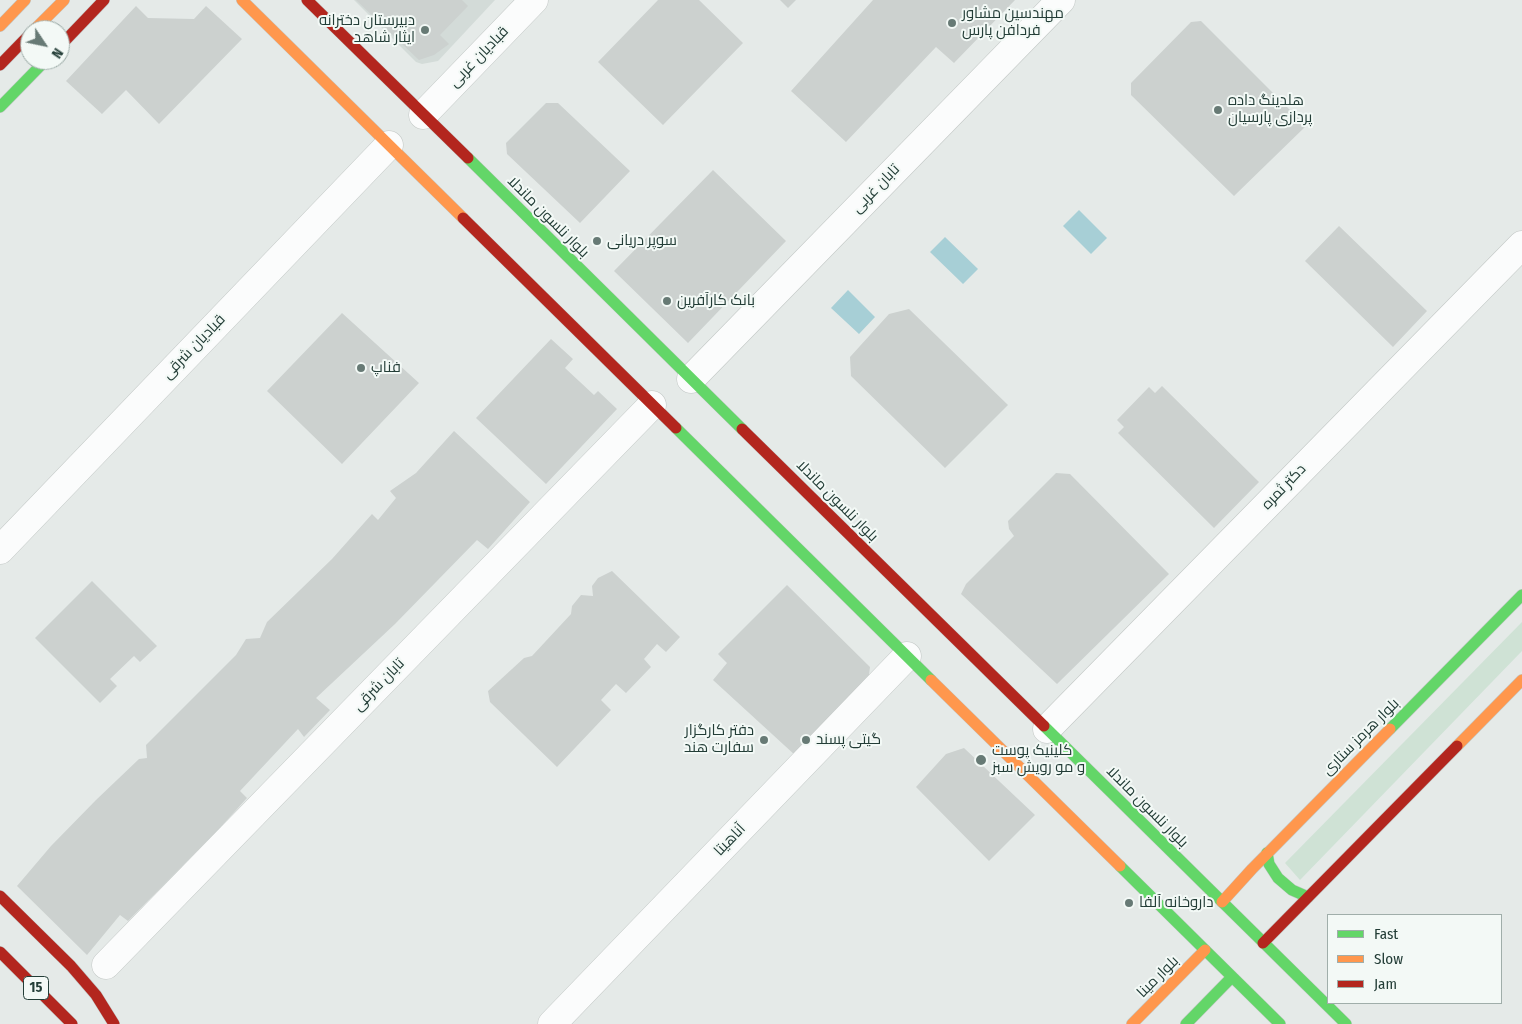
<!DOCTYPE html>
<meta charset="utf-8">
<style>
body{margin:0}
#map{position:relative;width:1522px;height:1024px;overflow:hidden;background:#e5eae8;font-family:"Fira Sans Condensed",sans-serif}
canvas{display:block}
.legend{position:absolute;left:1327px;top:914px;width:175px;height:90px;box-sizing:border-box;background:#f3f9f6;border:1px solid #a0aeaa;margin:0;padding:6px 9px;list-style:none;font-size:15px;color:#233d37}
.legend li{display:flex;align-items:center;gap:10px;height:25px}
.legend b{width:25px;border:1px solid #a0aeaa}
.north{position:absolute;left:20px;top:20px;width:50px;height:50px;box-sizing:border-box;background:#f3f9f6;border:1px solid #a0aeaa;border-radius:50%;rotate:124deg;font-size:14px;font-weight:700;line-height:20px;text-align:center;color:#233d37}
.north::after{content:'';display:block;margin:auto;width:18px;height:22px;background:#677a75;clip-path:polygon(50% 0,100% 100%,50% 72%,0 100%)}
</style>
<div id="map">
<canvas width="1522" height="1024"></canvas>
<ul class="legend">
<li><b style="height:6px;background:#63d668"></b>Fast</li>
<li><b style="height:6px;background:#ff974d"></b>Slow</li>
<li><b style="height:6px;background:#b3261e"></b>Jam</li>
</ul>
<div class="north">N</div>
</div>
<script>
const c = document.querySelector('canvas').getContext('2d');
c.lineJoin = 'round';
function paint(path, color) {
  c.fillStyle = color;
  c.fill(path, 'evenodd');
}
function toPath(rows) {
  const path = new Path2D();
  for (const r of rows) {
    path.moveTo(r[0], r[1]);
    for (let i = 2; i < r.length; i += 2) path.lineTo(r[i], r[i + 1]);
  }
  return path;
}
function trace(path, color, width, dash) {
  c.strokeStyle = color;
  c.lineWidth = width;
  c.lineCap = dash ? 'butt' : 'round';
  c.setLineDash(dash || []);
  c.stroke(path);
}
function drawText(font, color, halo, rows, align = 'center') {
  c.font = font + ' "Fira Sans Condensed",Cairo,sans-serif';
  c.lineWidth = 4;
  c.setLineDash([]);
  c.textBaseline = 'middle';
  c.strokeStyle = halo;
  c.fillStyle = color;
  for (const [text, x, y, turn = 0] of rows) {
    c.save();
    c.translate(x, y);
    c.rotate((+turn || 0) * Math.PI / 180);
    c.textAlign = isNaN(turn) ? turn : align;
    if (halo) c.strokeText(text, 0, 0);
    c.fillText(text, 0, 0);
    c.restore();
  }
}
const built = toPath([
 [354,0,495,0,438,61,422,64,416,62]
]);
const green = toPath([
 [1522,622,1522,651,1300,880,1285,863]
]);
const water = toPath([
 [1079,210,1107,238,1091,254,1063,226],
 [945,237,978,269,963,284,930,252],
 [848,290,875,317,859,334,831,308]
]);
const building = toPath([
 [356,0,462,0,468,6,440,35,449,44,434,55,419,60],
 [658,0,699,0,743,43,663,125,598,62],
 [780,0,796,0,788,8],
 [873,0,1015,0,954,63,936,47,846,142,791,91],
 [136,6,148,18,194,19,206,6,242,39,159,124,126,90,102,114,66,81],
 [1201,21,1306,126,1234,196,1131,95,1131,83,1191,22],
 [546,103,558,103,630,171,580,223,507,154,506,143],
 [713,170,786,241,688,343,614,271],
 [1339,226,1427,311,1393,347,1305,261],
 [909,309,1008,405,945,468,851,376,850,357,889,314],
 [342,313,419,383,342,464,267,391],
 [551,339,573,359,565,368,594,395,598,391,617,409,546,484,476,418],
 [1162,386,1259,482,1214,528,1118,433,1124,427,1117,420,1149,387,1155,393],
 [454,431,530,502,488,549,477,540,395,624,316,698,330,710,304,737,298,729,240,791,247,798,218,830,128,921,120,915,87,955,17,886,51,846,96,800,139,759,147,758,146,745,236,655,246,639,260,638,267,622,332,559,372,514,378,520,396,498,390,491,416,473],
 [1056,473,1070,474,1169,574,1057,684,961,594,966,584,1014,536,1009,529,1008,521],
 [612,571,680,637,666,652,657,644,644,659,651,667,626,693,616,684,601,700,611,710,557,767,490,702,488,691,524,658,532,656,571,614,572,606,581,595,593,596,592,586,598,578],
 [92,581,157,646,140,662,134,656,110,679,117,686,100,703,35,638],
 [787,585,870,667,868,683,796,756,713,680,727,663,718,654],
 [964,748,1035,815,989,861,916,787,946,754]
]);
const street = toPath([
 [423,115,534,0],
 [691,379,1061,0],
 [0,550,389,145],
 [1047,729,1522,245],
 [106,965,652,405],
 [552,1024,907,656]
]);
const fast = toPath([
 [0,107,46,60],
 [468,158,742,429],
 [676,428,931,680],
 [1044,726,1346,1024],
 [1390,729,1522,595],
 [1267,853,1269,864,1278,878,1292,890,1308,897],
 [1120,866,1280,1024],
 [1186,1024,1232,977]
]);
const slow = toPath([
 [242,0,463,218],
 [0,26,25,0],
 [34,30,64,0],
 [931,680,1120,866],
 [1457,746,1522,680],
 [1222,902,1252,869,1390,729],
 [1132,1024,1205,950]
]);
const jam = toPath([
 [307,0,468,158],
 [60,46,104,0],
 [0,65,30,34],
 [463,218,676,428],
 [742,429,1044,726],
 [0,896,71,966,96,995,114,1024],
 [1263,943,1457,746],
 [0,952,72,1024]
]);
const markers = [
 [952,23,5,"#677a75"],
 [425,30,5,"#677a75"],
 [1218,110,5,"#677a75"],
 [597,241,5,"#677a75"],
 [667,301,5,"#677a75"],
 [361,368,5,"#677a75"],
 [764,740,5,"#677a75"],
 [806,740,5,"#677a75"],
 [981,760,6,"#677a75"],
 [1129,903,5,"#677a75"]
];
const shields = [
 [36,988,25]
];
const shieldNames = [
 ["15",36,988]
];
const poiNames = [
 ["مهندسین مشاور",962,14],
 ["فردافن پارس",962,31],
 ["دبیرستان دخترانه",415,21,"right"],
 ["ایثار شاهد",415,38,"right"],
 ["هلدینگ داده",1228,101],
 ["پردازی پارسیان",1228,118],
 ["سوپر دریانی",607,241],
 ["بانک کارآفرین",677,301],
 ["فناپ",371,368],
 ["دفتر کارگزار",754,731,"right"],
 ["سفارت هند",754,748,"right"],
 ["گیتی پسند",816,740],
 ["کلینیک پوست",992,751],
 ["و مو رویش سبز",992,768],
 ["داروخانه آلفا",1139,903]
];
const streetNames = [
 ["قبادیان غربی",479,57,-46],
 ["تابان غربی",876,189,-46],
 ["بلوار نلسون ماندلا",548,217,45],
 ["قبادیان شرقی",194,347,-46],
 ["دکتر ثمره",1284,487,-46],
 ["بلوار نلسون ماندلا",837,501,45],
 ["تابان شرقی",379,685,-46],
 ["بلوار هرمز ستاری",1361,737,-45],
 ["بلوار نلسون ماندلا",1147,807,45],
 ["آناهیتا",730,840,-46],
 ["بلوار مینا",1158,977,-45]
];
paint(built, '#d3dbd8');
paint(green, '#cfe2d5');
paint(water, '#a7cfd6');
paint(building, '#ccd1cf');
trace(street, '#c2c7c5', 29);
trace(fast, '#c1c7c5', 12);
trace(slow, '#c1c7c5', 12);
trace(jam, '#c1c7c5', 12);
trace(street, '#fbfcfc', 28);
trace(fast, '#63d668', 11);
trace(slow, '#ff974d', 11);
trace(jam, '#b3261e', 11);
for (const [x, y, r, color] of markers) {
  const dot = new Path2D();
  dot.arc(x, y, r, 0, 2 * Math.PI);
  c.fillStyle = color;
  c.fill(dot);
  trace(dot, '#f3f9f6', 2);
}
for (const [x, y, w] of shields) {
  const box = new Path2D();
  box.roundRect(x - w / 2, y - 11.5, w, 23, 4);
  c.fillStyle = '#f3f9f6';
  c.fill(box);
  trace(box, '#233d37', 1);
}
drawText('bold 14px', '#233d37', null, shieldNames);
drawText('15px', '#233d37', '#f3f9f6', poiNames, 'left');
drawText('15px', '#233d37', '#f3f9f6', streetNames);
</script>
